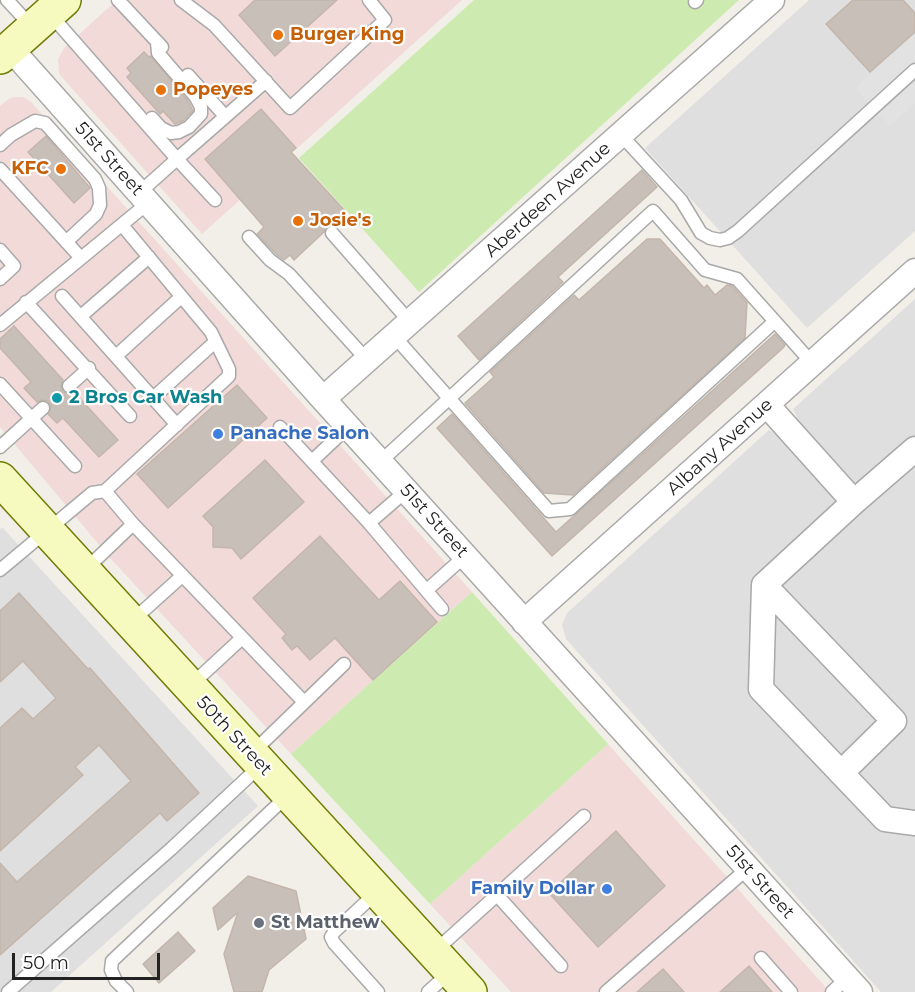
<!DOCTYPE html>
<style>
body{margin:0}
#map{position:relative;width:915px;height:992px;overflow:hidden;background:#f2efe9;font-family:Montserrat,sans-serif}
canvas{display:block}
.scale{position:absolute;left:12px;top:953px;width:148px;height:27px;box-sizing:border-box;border:3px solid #222;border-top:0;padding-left:8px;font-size:18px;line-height:21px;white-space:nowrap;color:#222;-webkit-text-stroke:4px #fff;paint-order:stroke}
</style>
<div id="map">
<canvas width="915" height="992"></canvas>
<div class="scale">50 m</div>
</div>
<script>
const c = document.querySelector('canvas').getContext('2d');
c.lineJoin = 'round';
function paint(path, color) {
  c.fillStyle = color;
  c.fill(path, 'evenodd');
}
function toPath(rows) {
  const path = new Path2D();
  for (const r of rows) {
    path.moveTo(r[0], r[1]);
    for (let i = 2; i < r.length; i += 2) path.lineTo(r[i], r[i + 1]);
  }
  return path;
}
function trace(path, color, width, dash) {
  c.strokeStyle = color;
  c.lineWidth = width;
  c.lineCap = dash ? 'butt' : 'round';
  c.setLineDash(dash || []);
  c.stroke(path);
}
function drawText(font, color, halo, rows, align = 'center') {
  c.font = font + ' Montserrat,sans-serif';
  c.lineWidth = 4.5;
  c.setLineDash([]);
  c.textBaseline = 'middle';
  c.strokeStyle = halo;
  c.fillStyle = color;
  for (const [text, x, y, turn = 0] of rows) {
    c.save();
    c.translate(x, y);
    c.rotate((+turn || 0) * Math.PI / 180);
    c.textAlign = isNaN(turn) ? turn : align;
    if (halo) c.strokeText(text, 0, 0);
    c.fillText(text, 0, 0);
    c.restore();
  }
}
const residential = toPath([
 [809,0,915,0,915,231,807,328,645,148],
 [915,299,915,992,881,992,566,639,562,625,567,613,769,430,777,434,797,417,793,409],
 [2,527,258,806,51,992,0,992,0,530]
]);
const commercial = toPath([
 [117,0,462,0,202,234,59,74,58,59,64,48],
 [16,97,23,97,31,102,472,592,291,754,111,559,0,427,0,106,10,98],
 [608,744,830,992,511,992,430,904]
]);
const grass = toPath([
 [474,0,739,0,419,292,299,158],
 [472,592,608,744,430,904,291,754]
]);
const parking = toPath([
 [915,33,915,103,890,126,855,88]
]);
const building = toPath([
 [255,0,337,0,275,56,239,15,255,0],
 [853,0,903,0,915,13,915,32,870,72,826,24,853,0],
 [144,52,149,57,151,56,188,101,193,111,184,120,175,124,163,111,160,114,127,77,131,73,127,68,144,52],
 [261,109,296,148,291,152,346,212,332,225,326,227,324,232,294,260,290,255,284,260,276,254,257,234,264,227,205,159,261,109],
 [46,136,90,188,74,203,28,152,46,136],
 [642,170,657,187,558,277,563,282,479,360,458,336,642,170],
 [647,239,660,239,704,288,707,285,715,295,727,285,732,286,747,303,745,338,573,495,544,493,465,403,494,377,490,372,574,295,579,300,647,239],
 [14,326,63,380,61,387,63,392,70,394,74,392,118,440,99,457,63,418,57,423,48,414,51,407,49,402,42,400,37,402,24,388,31,382,0,348,0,339,14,326],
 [775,334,785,345,783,348,552,556,437,428,452,414,556,532,775,334],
 [237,385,267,418,168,508,137,474,237,385],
 [265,460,304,502,241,559,232,548,213,547,213,527,203,516,265,460],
 [320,536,379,600,400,581,437,622,373,680,335,638,310,660,297,646,292,650,282,638,286,634,253,598,320,536],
 [19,593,88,669,90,668,199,793,167,821,160,813,0,955,0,863,17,882,131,781,99,745,75,767,83,775,0,851,0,728,22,708,33,719,56,698,23,661,0,682,0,611,19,593],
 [616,831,665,886,598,947,549,893,616,831],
 [248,876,296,891,306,939,269,970,262,992,234,992,224,954,238,912,218,930,213,908,248,876],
 [178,932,195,951,159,983,143,964,178,932],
 [749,966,772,992,720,992,749,966],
 [663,969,684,992,637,992,663,969]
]);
const lane = toPath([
 [7,0,32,27],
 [118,0,162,47],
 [181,0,214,25,290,108,385,20,369,0],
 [695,2,697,0],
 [50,14,177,159,139,193],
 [188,75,225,116],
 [152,118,161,128,171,133,179,132,189,127,201,114,201,107,195,96,158,53,157,42],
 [621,135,681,200,701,233,710,238,720,240,728,238,738,231,915,70],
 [0,145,11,135,35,121,45,123,95,179,99,188,100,205,96,214,66,242],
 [0,169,81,258],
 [215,200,177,159,266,81],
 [332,233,410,322],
 [249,237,270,260,289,274,367,360],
 [0,250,14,266,0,279],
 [62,296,177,425],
 [26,302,130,416],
 [81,316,149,257],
 [0,325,148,203],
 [394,336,549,511,570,509,774,322],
 [116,356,181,297],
 [0,384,75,466],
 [69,386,89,368],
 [153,398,215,342],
 [280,427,369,523,442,609],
 [0,447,43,408],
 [312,461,348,427],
 [380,462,653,211,705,270,737,279,813,364],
 [369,523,406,491],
 [133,524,304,702],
 [0,570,92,493,105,491,229,376,229,369,211,332,122,225],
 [84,571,133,524,105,491],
 [427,590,465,556],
 [132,621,182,576],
 [190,686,242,638],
 [252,753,344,664],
 [377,892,334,932,331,937,334,943,378,992],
 [497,895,584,816],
 [435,951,497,895,561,966],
 [761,958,791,992],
 [8,992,171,849,261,765],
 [127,992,116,981,111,970,112,961,288,795],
 [428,992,450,972],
 [606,992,748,868],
 [832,992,847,978]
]);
const street = toPath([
 [10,48,323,399,860,992],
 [323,399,772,0],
 [767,405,854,502,764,585,761,689,885,819,915,823],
 [854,502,915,449],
 [764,585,894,721,841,773],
 [524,622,915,271]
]);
const secondary = toPath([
 [0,57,64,0],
 [0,479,470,992]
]);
const markers = [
 [278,35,6,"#e8710a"],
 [161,90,6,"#e8710a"],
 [61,169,6,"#e8710a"],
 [298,221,6,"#e8710a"],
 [57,398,6,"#0f9aa8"],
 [218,434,6,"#3f7fe0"],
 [607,889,6,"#3f7fe0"],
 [259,923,6,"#6b7280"]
];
const foodNames = [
 ["Burger King",290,35],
 ["Popeyes",173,90],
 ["KFC",49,169,"right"],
 ["Josie's",310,221]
];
const streetNames = [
 ["51st Street",109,159,48],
 ["Aberdeen Avenue",548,200,-42],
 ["Albany Avenue",720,447,-42],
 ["51st Street",434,521,48],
 ["50th Street",234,736,47],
 ["51st Street",760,882,48]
];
const cultureNames = [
 ["2 Bros Car Wash",69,398]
];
const shopNames = [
 ["Panache Salon",230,434],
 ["Family Dollar",595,889,"right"]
];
const worshipNames = [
 ["St Matthew",271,923]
];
paint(residential, '#e0dfdf');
paint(commercial, '#f2dad9');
paint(grass, '#cdebb0');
paint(parking, '#e2e2e2');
paint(building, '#c7bfb8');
trace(building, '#c4b6ab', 1.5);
trace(lane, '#a9a9a9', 15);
trace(street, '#a9a9a9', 27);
trace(secondary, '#707d05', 36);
trace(lane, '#fff', 12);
trace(street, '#fff', 24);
trace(secondary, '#f7fabf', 33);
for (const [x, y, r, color] of markers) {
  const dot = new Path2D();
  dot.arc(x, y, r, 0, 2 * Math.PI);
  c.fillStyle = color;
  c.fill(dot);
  trace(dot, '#fff', 2);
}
drawText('bold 18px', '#c56008', '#fff', foodNames, 'left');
drawText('18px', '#222', '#fff', streetNames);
drawText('bold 18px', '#0d838f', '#fff', cultureNames, 'left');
drawText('bold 18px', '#366cbe', '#fff', shopNames, 'left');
drawText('bold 18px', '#5b616d', '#fff', worshipNames, 'left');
</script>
